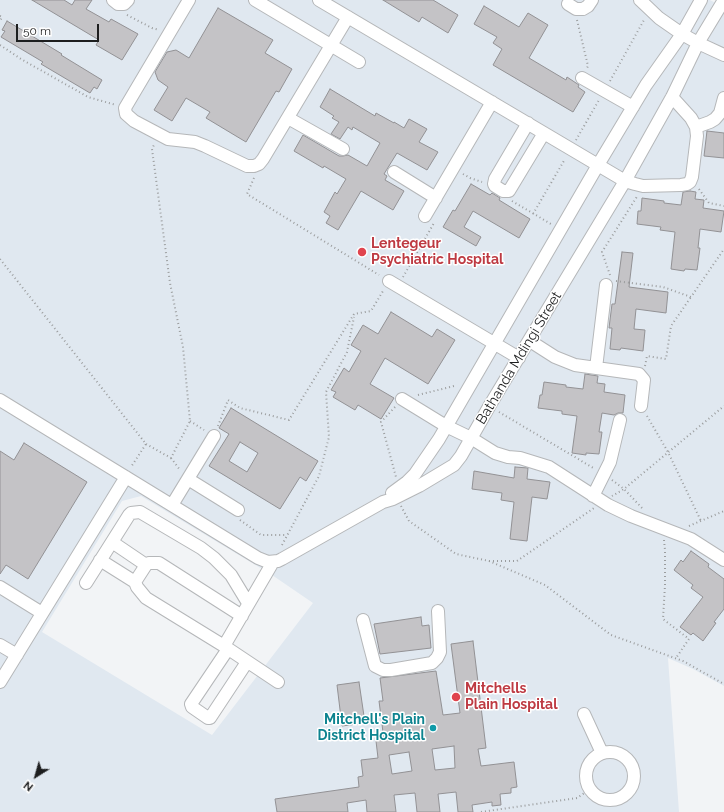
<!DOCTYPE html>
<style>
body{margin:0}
#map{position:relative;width:724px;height:812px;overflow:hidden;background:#f2f4f6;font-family:Raleway,sans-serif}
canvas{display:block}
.north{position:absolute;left:16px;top:756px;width:40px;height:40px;-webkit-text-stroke:3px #fff;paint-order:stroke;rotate:217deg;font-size:11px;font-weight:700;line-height:16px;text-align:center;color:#1d1e1f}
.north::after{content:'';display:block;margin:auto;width:14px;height:18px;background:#1d1e1f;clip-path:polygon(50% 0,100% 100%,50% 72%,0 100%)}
.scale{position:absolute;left:16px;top:24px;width:83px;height:18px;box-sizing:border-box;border:2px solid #1d1e1f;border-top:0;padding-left:5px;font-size:12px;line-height:14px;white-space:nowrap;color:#1d1e1f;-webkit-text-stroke:3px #fff;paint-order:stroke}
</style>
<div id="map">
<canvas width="724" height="812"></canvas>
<div class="north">N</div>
<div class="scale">50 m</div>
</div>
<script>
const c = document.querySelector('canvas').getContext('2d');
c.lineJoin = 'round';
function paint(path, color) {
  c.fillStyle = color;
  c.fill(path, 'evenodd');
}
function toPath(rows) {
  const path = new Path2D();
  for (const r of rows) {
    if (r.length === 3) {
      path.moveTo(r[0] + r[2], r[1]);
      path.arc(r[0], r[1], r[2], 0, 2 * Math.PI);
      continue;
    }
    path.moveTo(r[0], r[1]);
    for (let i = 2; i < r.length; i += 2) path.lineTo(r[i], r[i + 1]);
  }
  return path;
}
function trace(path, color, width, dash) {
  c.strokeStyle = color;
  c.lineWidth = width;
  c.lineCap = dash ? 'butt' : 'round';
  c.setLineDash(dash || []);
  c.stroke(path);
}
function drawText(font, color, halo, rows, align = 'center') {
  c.font = font + ' Raleway,sans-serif';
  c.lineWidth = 3;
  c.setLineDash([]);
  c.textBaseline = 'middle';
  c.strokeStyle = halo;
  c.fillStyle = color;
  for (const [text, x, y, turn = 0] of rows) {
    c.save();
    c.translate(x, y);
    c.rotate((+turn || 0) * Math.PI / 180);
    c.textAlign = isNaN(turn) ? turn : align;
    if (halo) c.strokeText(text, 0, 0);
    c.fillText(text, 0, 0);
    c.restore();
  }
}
const built = toPath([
 [0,0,710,0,724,8,724,686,693,669,668,658,679,812,0,812],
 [141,496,272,575,313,603,212,735,42,632,122,501]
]);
const building = toPath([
 [32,0,64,0,72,5,75,0,92,0,86,9,109,22,111,19,138,34,122,60,96,45,99,40,32,0],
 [383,0,433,0,458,15,448,33,422,17,419,22,383,0],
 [484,6,519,27,528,13,548,25,529,58,566,80,567,77,579,85,578,87,585,92,573,112,493,65,502,49,493,43,497,37,474,24,484,6],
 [218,8,273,40,265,53,292,69,279,92,276,91,246,142,206,118,210,112,186,98,172,121,154,110,168,87,158,80,155,72,167,52,176,50,189,58,218,8],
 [7,21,62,54,61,55,102,80,97,89,94,87,90,93,41,64,43,62,1,37,5,31,2,30,7,21],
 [330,89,375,116,376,113,394,123,394,122,404,128,409,119,427,129,419,142,438,152,427,170,397,153,384,174,387,176,385,180,404,191,393,210,361,191,338,230,326,223,330,216,324,212,335,192,337,194,346,179,324,166,323,168,294,151,303,135,339,156,343,156,348,155,367,166,380,143,353,127,352,130,348,127,340,139,331,134,339,122,332,118,334,116,320,107,330,89],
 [707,131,724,133,724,158,704,156,707,131],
 [471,184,490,195,492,193,500,198,499,200,530,219,519,238,473,211,464,227,481,237,476,246,443,227,453,210,455,211,471,184],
 [690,191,696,192,695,199,704,200,703,208,724,211,721,232,700,229,698,248,700,248,697,270,685,269,684,271,671,269,675,232,660,230,661,227,637,224,638,211,641,211,642,198,664,201,664,203,681,205,683,192,690,191],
 [622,252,633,253,629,287,668,292,666,313,636,309,634,329,645,330,643,351,621,348,620,350,610,349,612,328,609,328,612,304,615,304,622,252],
 [391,312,432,337,437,329,455,340,428,384,385,358,370,384,394,398,381,419,358,405,355,410,333,397,336,392,331,390,344,368,349,372,361,351,351,345,363,325,378,334,391,312],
 [585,374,598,376,597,383,605,384,604,392,625,395,623,413,618,413,614,415,602,413,599,432,602,432,599,454,586,453,586,455,572,453,577,416,562,414,562,411,538,408,540,395,542,395,544,382,566,385,566,387,583,389,585,374],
 [231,408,318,461,306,481,300,477,280,509,209,466,229,434,219,428,231,408],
 [240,442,258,453,247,472,229,461,240,442],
 [24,443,87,482,28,579,6,565,0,574,0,451,14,460,24,443],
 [515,467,528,468,527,479,550,482,547,499,532,497,527,541,510,539,514,502,501,500,502,493,472,489,474,471,514,478,515,467],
 [691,551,709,564,708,567,724,579,724,609,714,622,716,623,703,641,693,633,691,635,680,627,703,597,691,588,693,585,674,570,681,560,683,562,691,551],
 [421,617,422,626,429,625,431,648,380,654,374,624,421,617],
 [473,641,486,748,478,749,481,766,514,762,517,787,511,788,511,793,500,794,501,805,492,806,492,802,472,805,473,812,458,812,456,792,438,794,440,812,417,812,415,793,394,795,396,812,367,812,366,800,347,803,348,812,277,812,275,799,359,787,358,777,363,776,361,760,378,758,376,741,384,740,379,701,383,701,380,678,436,671,443,715,460,713,451,644,473,641],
 [454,746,455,768,435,770,432,749,454,746],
 [409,752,412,771,392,774,389,755,409,752],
 [359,682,365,723,342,726,337,685,359,682]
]);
const path = toPath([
 [127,15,152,28,159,30],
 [0,16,2,17,0,21],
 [577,20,588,66,587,68],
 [0,45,21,59,88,97,116,105],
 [610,81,644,20],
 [576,140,599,100],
 [463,174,470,178,482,182],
 [254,178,247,194,379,275],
 [699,189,709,203,724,206],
 [512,201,551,224],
 [533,214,565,159],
 [0,259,146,444,131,467],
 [610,275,602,252,638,195],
 [403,277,434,223],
 [616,281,663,287,691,297,724,249],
 [645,366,647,356,666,359,671,326,691,297],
 [418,395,454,386,456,387],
 [395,407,381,422,396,477],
 [499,412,595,469],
 [647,416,668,452,701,521],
 [190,421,204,430],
 [218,426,228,400,240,408,289,420,354,314,371,311,383,291],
 [146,444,171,458,190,421,183,347,170,283,152,149,154,145],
 [171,458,180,470],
 [612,480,624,489,612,496],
 [401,506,409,521,456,554,489,561,545,585,611,635,683,661,724,684],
 [642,508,624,489,724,406],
 [240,520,261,535,287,535],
 [689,526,724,511],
 [664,540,665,550,665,585,663,619,689,639,676,658],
 [282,545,319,476,329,437,326,392,347,352,354,317],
 [489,561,517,561,594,508],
 [481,812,577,798,596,785]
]);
const minor = toPath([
 [113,0,118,4,124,4,128,0],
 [189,0,125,108,126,114,134,121,168,139,195,142,205,146,247,166,254,166,259,164,263,159,348,17],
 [255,0,359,62],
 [319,0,625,181,635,184,643,186,681,185,687,184,690,182,692,177,697,136,696,127,691,118,672,97],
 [640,0,659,18,682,34,698,43,724,55],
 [568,4,576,9,583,9,588,6,592,0],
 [582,78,633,107],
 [288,118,343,149],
 [528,123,495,179,494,184,495,186,503,191,509,191,544,133],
 [696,127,710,122,715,119,720,113,724,98],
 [394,172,436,198],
 [425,216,492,102],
 [389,281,519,358],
 [530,341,555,357,575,365,639,374,644,380,641,406],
 [596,368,606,285],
 [402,399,446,426,471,438,495,453,508,457,520,458,549,467,608,505,631,516,691,539,724,560],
 [0,400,258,558,268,562,278,561,282,559,383,502,393,499,419,486,454,465,461,456,490,405,625,181,672,97,698,43,724,0],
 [188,479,238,510],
 [392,493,407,482,415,474,439,439,598,165,646,85,682,34,701,0],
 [593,496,610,462,620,420],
 [172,505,214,436],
 [112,542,146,565],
 [100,560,135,582,137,587,146,598,224,646,278,682],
 [135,582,146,565,149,563,159,563,242,616],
 [86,583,129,515,131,513,140,512,201,548,214,558,231,575,248,603],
 [0,587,42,613],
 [363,620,375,666,383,670,391,670,432,663,437,658,440,652,438,611],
 [0,645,17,655],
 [224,646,273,562],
 [228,649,191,704,192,707,208,718,210,718,247,662],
 [0,682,126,477],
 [584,714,602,753],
 [610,776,24]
]);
const markers = [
 [362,252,5,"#e0444e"],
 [456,697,5,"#e0444e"],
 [433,728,4,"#0f9aa8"]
];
const healthNames = [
 ["Lentegeur",371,244],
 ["Psychiatric Hospital",371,260],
 ["Mitchells",465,689],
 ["Plain Hospital",465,705]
];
const streetNames = [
 ["Bathanda Mdingi Street",519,358,-59]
];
const cultureNames = [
 ["Mitchell's Plain",425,720],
 ["District Hospital",425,736]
];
paint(built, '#e0e8f0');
paint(building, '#c4c3c6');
trace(building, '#939295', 1);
trace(minor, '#b5b7b9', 14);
trace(path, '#9b9d9e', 2, [1, 3]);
trace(minor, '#fff', 12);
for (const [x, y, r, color] of markers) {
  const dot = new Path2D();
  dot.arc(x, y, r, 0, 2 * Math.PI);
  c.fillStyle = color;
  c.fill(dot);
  trace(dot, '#fff', 1.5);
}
drawText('bold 14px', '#be3a42', '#fff', healthNames, 'left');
drawText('14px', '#1d1e1f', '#fff', streetNames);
drawText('bold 14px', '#0d838f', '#fff', cultureNames, 'right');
</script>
